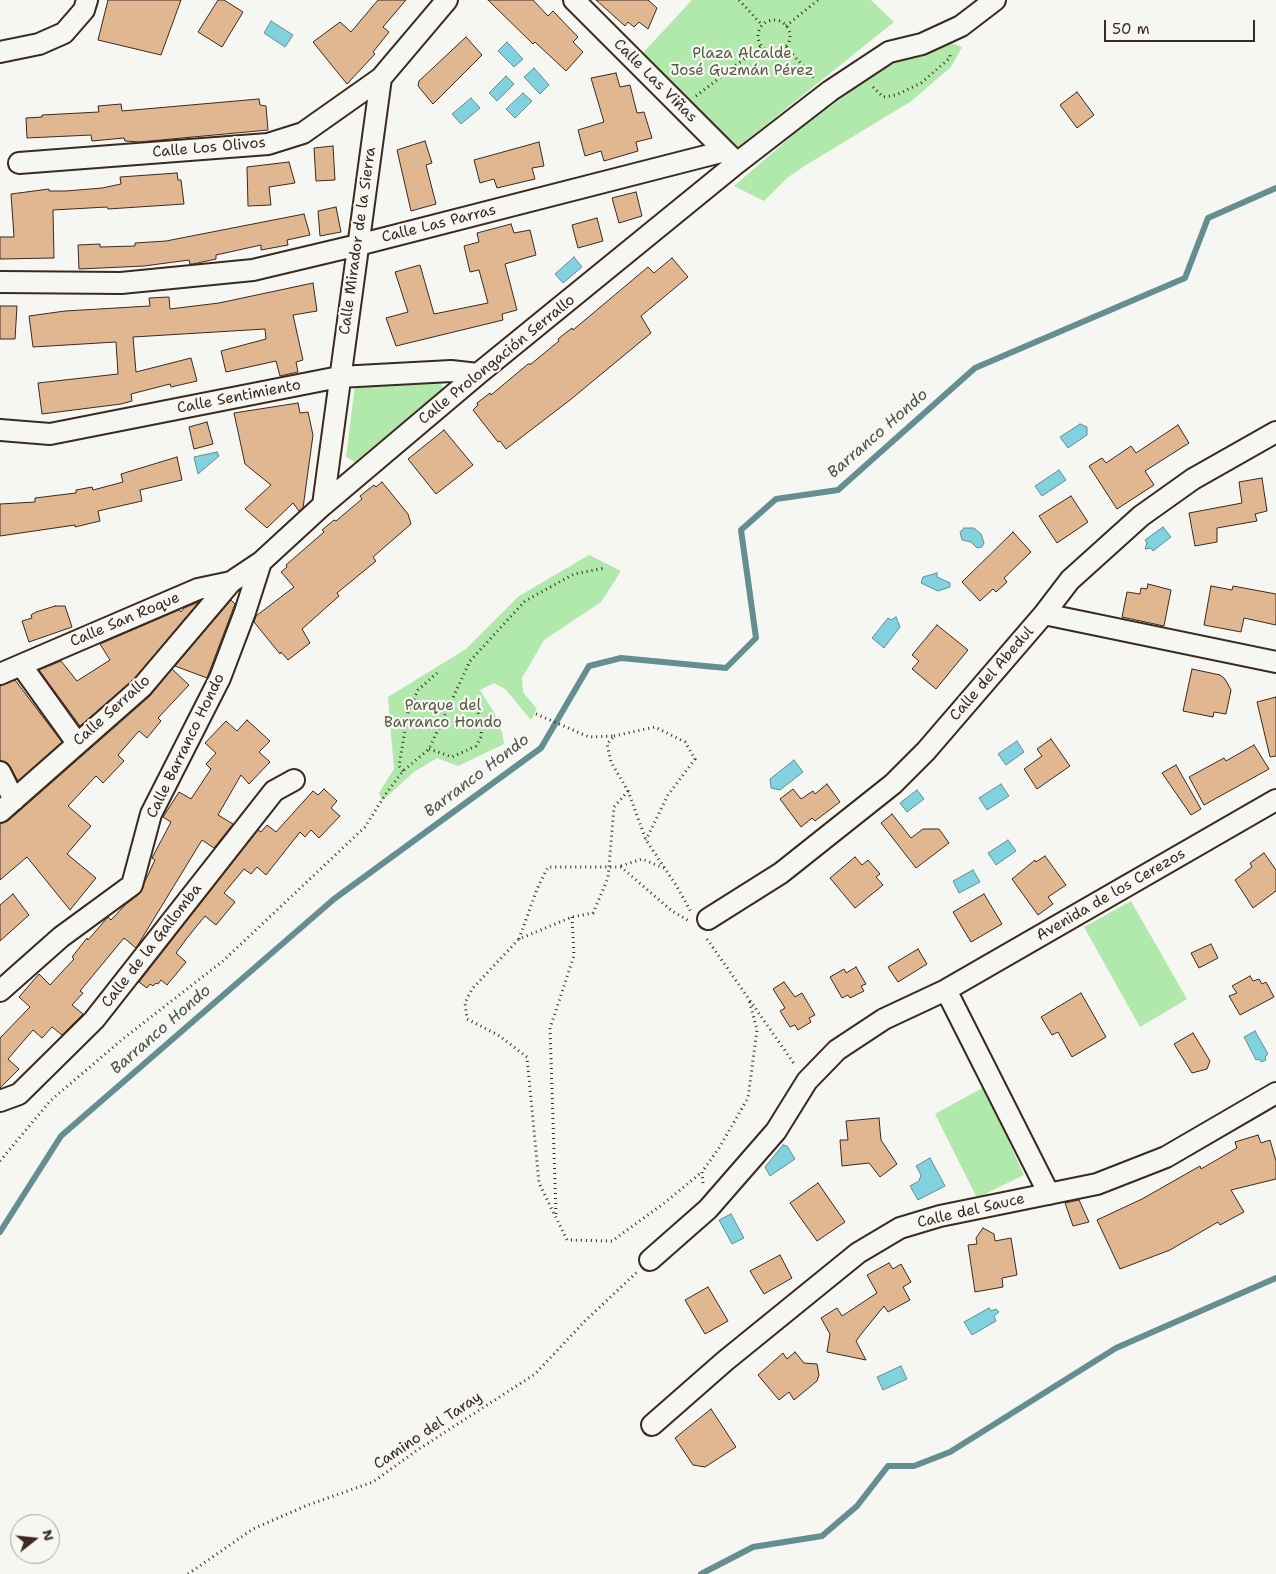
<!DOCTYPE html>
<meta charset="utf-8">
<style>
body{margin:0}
#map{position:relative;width:1276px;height:1574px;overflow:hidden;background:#f6f6f2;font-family:"Shantell Sans",sans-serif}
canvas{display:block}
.north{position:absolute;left:10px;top:1514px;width:50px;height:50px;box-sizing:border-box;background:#f6f6f2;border:1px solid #aba49d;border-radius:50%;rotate:74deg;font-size:14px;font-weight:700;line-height:20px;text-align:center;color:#3b2a1e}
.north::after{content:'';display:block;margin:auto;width:18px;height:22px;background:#3b2a1e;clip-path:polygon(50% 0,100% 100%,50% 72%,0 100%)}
.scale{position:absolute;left:1104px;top:20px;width:151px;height:22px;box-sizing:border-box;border:2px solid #3b2a1e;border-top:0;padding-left:6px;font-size:15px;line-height:18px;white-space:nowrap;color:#3b2a1e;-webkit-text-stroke:4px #f6f6f2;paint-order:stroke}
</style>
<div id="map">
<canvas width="1276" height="1574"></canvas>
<div class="north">N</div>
<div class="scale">50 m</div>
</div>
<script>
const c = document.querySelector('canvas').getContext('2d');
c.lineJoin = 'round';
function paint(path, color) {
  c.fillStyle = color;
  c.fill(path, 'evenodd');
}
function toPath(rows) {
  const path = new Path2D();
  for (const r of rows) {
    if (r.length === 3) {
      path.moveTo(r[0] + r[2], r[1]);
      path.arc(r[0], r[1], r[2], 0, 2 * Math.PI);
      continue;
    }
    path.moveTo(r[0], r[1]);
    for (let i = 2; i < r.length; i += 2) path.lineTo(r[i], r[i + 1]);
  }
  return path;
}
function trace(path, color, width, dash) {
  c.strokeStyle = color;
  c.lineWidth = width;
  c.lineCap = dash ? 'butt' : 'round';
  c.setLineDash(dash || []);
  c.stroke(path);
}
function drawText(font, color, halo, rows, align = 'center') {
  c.font = font + ' "Shantell Sans",sans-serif';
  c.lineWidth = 4.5;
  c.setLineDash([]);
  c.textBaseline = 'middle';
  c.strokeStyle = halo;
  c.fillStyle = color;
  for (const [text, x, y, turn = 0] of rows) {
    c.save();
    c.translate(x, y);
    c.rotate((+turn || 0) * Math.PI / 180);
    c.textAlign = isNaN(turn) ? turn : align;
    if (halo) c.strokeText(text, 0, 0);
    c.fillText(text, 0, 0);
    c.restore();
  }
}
const green = toPath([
 [692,0,871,0,894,22,737,148,690,100,640,56],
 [943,40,962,47,951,67,910,102,806,165,787,178,764,201,734,186,808,122,899,57],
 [439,379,443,388,355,462,346,457,355,385],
 [589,555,621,571,601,602,544,640,522,678,523,692,537,709,531,720,505,689,494,683,480,690,495,714,502,732,504,744,458,766,437,758,414,772,382,801,379,793,394,769,388,697,466,649,519,596],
 [1131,901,1187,999,1140,1027,1084,927],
 [984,1087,1024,1175,977,1198,935,1114]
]);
const water = toPath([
 [271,21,293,35,285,47,264,33,271,21],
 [507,42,523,59,514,67,498,51,507,42],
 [534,68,549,85,540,94,524,77,534,68],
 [506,76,514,84,497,101,489,93,506,76],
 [523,93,532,101,515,118,506,109,523,93],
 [471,98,480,108,461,124,452,114,471,98],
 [574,257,582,267,563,283,555,274,574,257],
 [1080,424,1087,427,1087,435,1068,448,1060,437,1080,424],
 [217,452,219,456,198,474,194,457,217,452],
 [1059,470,1066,480,1042,496,1035,486,1059,470],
 [1163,527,1171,537,1153,551,1151,548,1145,549,1147,543,1145,540,1163,527],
 [964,528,974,528,981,534,984,543,982,547,977,548,971,542,962,540,960,532,964,528],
 [937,573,937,577,950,583,950,587,938,591,921,583,923,577,937,573],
 [896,617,900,627,884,648,872,638,888,618,891,620,896,617],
 [1017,741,1024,752,1006,765,998,754,1017,741],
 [794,760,803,772,780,790,771,788,770,779,794,760],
 [1001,784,1009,796,987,810,979,798,1001,784],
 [917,790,924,799,907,812,900,803,917,790],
 [1008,840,1016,851,996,865,988,853,1008,840],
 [973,870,980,882,959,893,953,881,973,870],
 [1255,1031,1268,1054,1265,1057,1266,1060,1261,1062,1259,1059,1256,1060,1244,1037,1255,1031],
 [783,1145,787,1146,795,1159,770,1176,765,1167,783,1145],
 [930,1158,945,1186,918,1200,910,1186,919,1181,921,1175,916,1166,930,1158],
 [731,1214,744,1238,732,1244,719,1220,731,1214],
 [989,1308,991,1311,996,1309,999,1312,994,1316,996,1321,972,1335,964,1322,989,1308],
 [901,1366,907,1379,883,1390,877,1377,901,1366]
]);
const stream = toPath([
 [0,1232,61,1136,334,899,541,748,589,666,621,658,726,668,756,638,741,530,776,499,838,490,975,368,1185,278,1208,218,1276,188],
 [701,1574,753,1547,822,1536,857,1506,888,1466,914,1466,950,1452,1116,1348,1276,1278]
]);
const building = toPath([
 [108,0,181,0,161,55,98,40,108,0],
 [218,0,224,0,243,12,222,47,198,32,218,0],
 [378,0,406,0,383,27,389,32,373,52,375,54,347,84,313,42,340,22,351,32,378,0],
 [488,0,533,0,548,16,553,11,578,37,573,42,583,52,566,71,535,42,533,44,488,0],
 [596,0,648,0,657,8,648,29,639,22,634,27,628,22,625,26,596,0],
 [466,37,482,55,433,104,418,86,419,81,466,37],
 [616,73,620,87,630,85,637,113,644,112,652,138,636,142,638,151,604,161,601,151,585,156,578,130,604,122,591,78,616,73],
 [1077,92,1094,115,1077,128,1060,105,1077,92],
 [259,99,260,105,266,106,268,130,139,142,125,141,124,138,92,141,91,135,27,138,26,118,42,117,42,115,99,112,98,106,121,104,122,111,259,99],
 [425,141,432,163,426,165,436,204,411,211,397,150,425,141],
 [539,142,544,166,532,168,535,179,497,188,494,179,480,183,474,160,539,142],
 [333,146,335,180,316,181,314,148,333,146],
 [289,162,295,183,269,187,271,205,248,206,247,167,289,162],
 [177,173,178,180,181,180,184,204,108,209,107,207,53,210,54,258,0,259,0,237,14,237,11,194,49,189,49,191,66,191,102,188,121,184,120,177,177,173],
 [636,192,642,216,619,223,612,198,636,192],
 [336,207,341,232,320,236,318,211,336,207],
 [304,214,310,235,287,240,288,245,261,250,261,245,216,255,216,259,193,264,190,264,189,260,144,266,79,269,78,245,100,244,100,247,135,246,135,243,166,241,304,214],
 [597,218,603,241,578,248,572,225,597,218],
 [511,224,514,233,530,230,536,255,505,264,517,310,502,314,503,320,396,346,386,318,408,312,395,272,420,265,434,314,488,303,479,270,470,272,464,246,479,242,477,233,511,224],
 [672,258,688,277,641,316,651,333,570,400,506,449,500,441,498,442,473,410,478,405,477,403,490,393,491,395,528,364,531,364,559,341,558,339,572,328,573,330,648,267,654,273,672,258],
 [313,283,317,311,293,315,303,360,296,362,298,372,280,376,276,361,226,372,221,351,266,339,265,329,133,337,136,372,191,358,197,381,171,387,170,384,131,394,132,401,121,404,42,414,38,383,118,374,116,342,33,347,29,316,65,311,150,306,149,298,169,297,170,309,219,303,313,283],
 [0,306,17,306,15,339,0,339,0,306],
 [298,403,300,413,308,412,313,435,303,508,299,511,293,503,267,528,245,509,271,485,245,464,234,413,298,403],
 [207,422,213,444,194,449,189,427,207,422],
 [1178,425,1189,443,1145,471,1154,485,1117,509,1089,466,1102,458,1106,463,1131,446,1136,453,1178,425],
 [444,430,473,465,436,494,408,459,444,430],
 [177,457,182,480,140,490,142,501,98,511,100,521,75,527,75,525,0,536,0,504,35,502,35,498,76,493,76,490,92,487,93,490,123,482,121,474,177,457],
 [1262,478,1267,511,1255,514,1257,521,1217,528,1217,542,1195,546,1189,513,1242,503,1239,482,1262,478],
 [382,482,408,514,411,524,373,557,376,561,337,593,339,596,302,629,310,643,288,660,281,652,280,654,254,622,256,616,294,587,281,572,287,567,286,565,324,532,322,530,334,520,336,521,362,499,360,496,374,485,376,487,382,482],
 [1071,496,1088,522,1057,543,1039,516,1071,496],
 [1013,532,1031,552,1004,578,1007,582,996,592,993,589,980,601,962,582,1013,532],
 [1148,584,1171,590,1164,626,1122,617,1127,592,1140,594,1141,588,1147,589,1148,584],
 [1211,586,1232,590,1233,586,1276,594,1276,625,1244,618,1241,632,1204,625,1211,586],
 [231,600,235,604,207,678,175,666,231,600],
 [199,602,134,679,80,726,39,670,61,661,77,681,110,660,100,644,179,610,181,612,184,608,199,602],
 [55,606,65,606,72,627,29,642,22,621,32,618,31,615,36,612,55,606],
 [937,625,968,650,936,689,912,669,919,661,912,655,937,625],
 [172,669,189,685,158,718,161,721,147,738,139,731,118,755,124,761,103,783,96,776,68,806,91,826,67,854,96,878,70,910,27,857,0,880,0,824,8,821,150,696,172,669],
 [1192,669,1220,675,1225,679,1231,690,1226,714,1214,712,1213,717,1183,711,1192,669],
 [15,680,62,742,18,781,10,766,0,760,0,686,15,680],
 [1276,697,1276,756,1270,757,1257,702,1276,697],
 [247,720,270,741,259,752,270,762,249,784,241,775,218,815,233,824,214,848,202,840,136,948,124,938,80,991,83,993,72,1005,83,1014,62,1035,52,1027,42,1038,33,1030,8,1059,19,1069,0,1088,0,1038,30,1007,19,997,39,974,50,985,74,959,72,957,87,938,88,940,108,917,111,920,125,905,139,894,155,860,152,858,171,822,163,817,179,792,191,799,211,769,206,764,216,753,205,743,226,721,237,731,247,720],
 [1051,739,1070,766,1037,789,1024,769,1042,756,1037,749,1051,739],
 [1254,745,1269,769,1204,805,1189,777,1224,758,1226,761,1254,745],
 [1176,765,1201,809,1191,815,1162,773,1176,765],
 [827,784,840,802,815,821,812,818,801,827,780,799,793,789,801,799,813,791,815,794,827,784],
 [324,789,337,801,331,808,340,816,319,838,311,830,305,837,300,832,266,875,257,867,251,874,244,869,224,893,235,902,216,925,205,916,187,938,176,953,186,962,167,985,161,980,158,984,156,983,153,986,150,984,147,988,139,982,258,830,261,832,267,825,276,832,313,791,318,795,324,789],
 [892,814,911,838,923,829,939,829,949,843,916,868,881,823,892,814],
 [1264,853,1276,870,1276,891,1253,908,1235,880,1252,867,1250,863,1264,853],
 [1045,856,1066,885,1048,897,1053,904,1038,915,1012,879,1035,860,1036,862,1045,856],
 [855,857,862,865,868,860,880,874,876,877,883,885,855,908,830,878,855,857],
 [13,894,29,915,0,941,0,905,13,894],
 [984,894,1002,924,971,942,953,912,984,894],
 [1211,944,1218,958,1199,968,1191,953,1211,944],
 [918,949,927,964,898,982,888,967,918,949],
 [856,967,866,984,861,986,864,991,850,998,848,995,842,998,830,977,844,969,846,973,856,967],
 [1250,976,1253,981,1259,979,1262,984,1266,982,1274,997,1240,1015,1229,996,1237,993,1232,986,1250,976],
 [784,982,795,997,802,993,815,1015,809,1018,811,1022,798,1030,795,1025,790,1027,780,1011,785,1008,773,989,784,982],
 [1081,993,1106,1037,1072,1057,1058,1032,1052,1035,1041,1017,1081,993],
 [1193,1033,1210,1061,1207,1069,1192,1073,1174,1044,1193,1033],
 [879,1118,881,1140,897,1164,880,1177,869,1163,842,1166,840,1140,848,1140,846,1121,879,1118],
 [1258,1135,1261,1143,1270,1140,1276,1161,1276,1179,1231,1190,1244,1212,1220,1225,1218,1222,1170,1250,1120,1269,1097,1220,1142,1199,1200,1166,1201,1169,1237,1148,1235,1142,1258,1135],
 [818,1183,845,1222,817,1241,790,1203,818,1183],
 [1079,1200,1089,1222,1073,1226,1065,1203,1079,1200],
 [983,1228,994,1234,995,1241,1011,1238,1017,1275,1002,1278,1003,1287,975,1292,968,1245,977,1244,976,1238,983,1228],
 [780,1255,792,1278,764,1294,750,1271,780,1255],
 [889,1263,893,1269,901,1264,911,1282,903,1287,910,1300,888,1312,884,1306,862,1333,856,1341,866,1360,827,1352,830,1334,821,1318,837,1308,842,1316,877,1293,867,1275,889,1263],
 [708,1287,728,1321,705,1334,685,1300,708,1287],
 [795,1352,804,1363,817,1364,819,1375,817,1381,794,1400,789,1392,779,1400,758,1375,783,1353,787,1359,795,1352],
 [711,1409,736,1447,705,1467,693,1465,675,1438,711,1409]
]);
const path = toPath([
 [739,0,762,25],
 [774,36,16],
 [786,26,818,0],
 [786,47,814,78],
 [873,87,883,97,896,95,921,83,950,58,950,53],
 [696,96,761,46],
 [536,714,589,737,614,736,607,744,611,762,628,791,646,840,676,885,691,912],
 [614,736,655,727,685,742,695,759,668,795,646,840],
 [429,749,452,757,476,746,481,737,482,723,476,707],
 [403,771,399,766,408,712,418,690,437,673],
 [628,791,614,807,608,878,593,913,572,917,519,939,472,989,465,1003,467,1019,498,1035,527,1057,539,1183,567,1240,612,1241,663,1204,702,1172],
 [621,866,642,859,664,868],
 [519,939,537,889,548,867,621,867,672,911,689,921],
 [707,939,795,1065],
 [0,1161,51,1100,124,1038,223,961,365,827,385,795,403,771,429,749,470,661,525,601,574,574,605,568],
 [703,1183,702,1172,719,1148,748,1098,757,1030,749,1000],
 [556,1214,550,1028,574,956,572,917],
 [188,1574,253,1529,308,1505,373,1482,416,1451,535,1374,585,1321,637,1272]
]);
const minor = toPath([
 [574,0,732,158],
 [0,52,39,44,64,33,84,10,87,0],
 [19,163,268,144,303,133,381,78],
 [0,282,121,283,253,270,358,245,725,151],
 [0,430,50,434,339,377,451,371,478,374],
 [323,505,381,78,447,0],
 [1044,614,1276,662],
 [21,665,77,743],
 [0,674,198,589,231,582],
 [0,772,14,800],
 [0,812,142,687,231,582,261,562,323,505,478,374,737,163,830,91,889,52,922,44,961,26,995,0],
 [708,919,781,873,893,784,926,751,1044,614,1070,580,1141,516,1193,479,1276,432],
 [946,990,1049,1194],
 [0,991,61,937,132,885,151,814,220,678,245,612,261,562],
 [0,1101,19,1094,94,1020,274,791,294,780],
 [650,1260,708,1209,776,1131,807,1081,837,1050,884,1019,946,990,1276,800],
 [652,1425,725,1361,858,1253,900,1228,940,1216,1097,1184,1166,1157,1276,1093]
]);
const parkNames = [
 ["Plaza Alcalde",742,54],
 ["José Guzmán Pérez",742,71],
 ["Parque del",443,706],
 ["Barranco Hondo",443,723]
];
const streetNames = [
 ["Calle Las Viñas",655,81,45],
 ["Calle Los Olivos",209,148,-5],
 ["Calle Las Parras",439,224,-14],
 ["Calle Mirador de la Sierra",358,241,-82],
 ["Calle Prolongación Serrallo",497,360,-39],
 ["Calle Sentimiento",239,397,-11],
 ["Calle San Roque",125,620,-23],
 ["Calle del Abedul",992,674,-49],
 ["Calle Serrallo",112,711,-42],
 ["Calle Barranco Hondo",186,746,-64],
 ["Avenida de los Cerezos",1111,895,-30],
 ["Calle de la Gallomba",152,946,-52],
 ["Calle del Sauce",971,1211,-13],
 ["Camino del Taray",428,1431,-34]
];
const waterNames = [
 ["Barranco Hondo",878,434,-41],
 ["Barranco Hondo",477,776,-37],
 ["Barranco Hondo",161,1030,-41]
];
paint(green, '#b1e9ad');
paint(water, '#81d1de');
trace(water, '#658e91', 1);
trace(stream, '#658e91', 6);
paint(building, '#e1b792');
trace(building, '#3b2a1e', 1);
trace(minor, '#3b2a1e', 24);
trace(path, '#3b2a1e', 3, [1, 4]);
trace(minor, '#f6f6f2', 20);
drawText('15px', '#585a42', '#f6f6f2', parkNames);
drawText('15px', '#3b2a1e', '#f6f6f2', streetNames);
drawText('italic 16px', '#4c544e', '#f6f6f2', waterNames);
</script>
